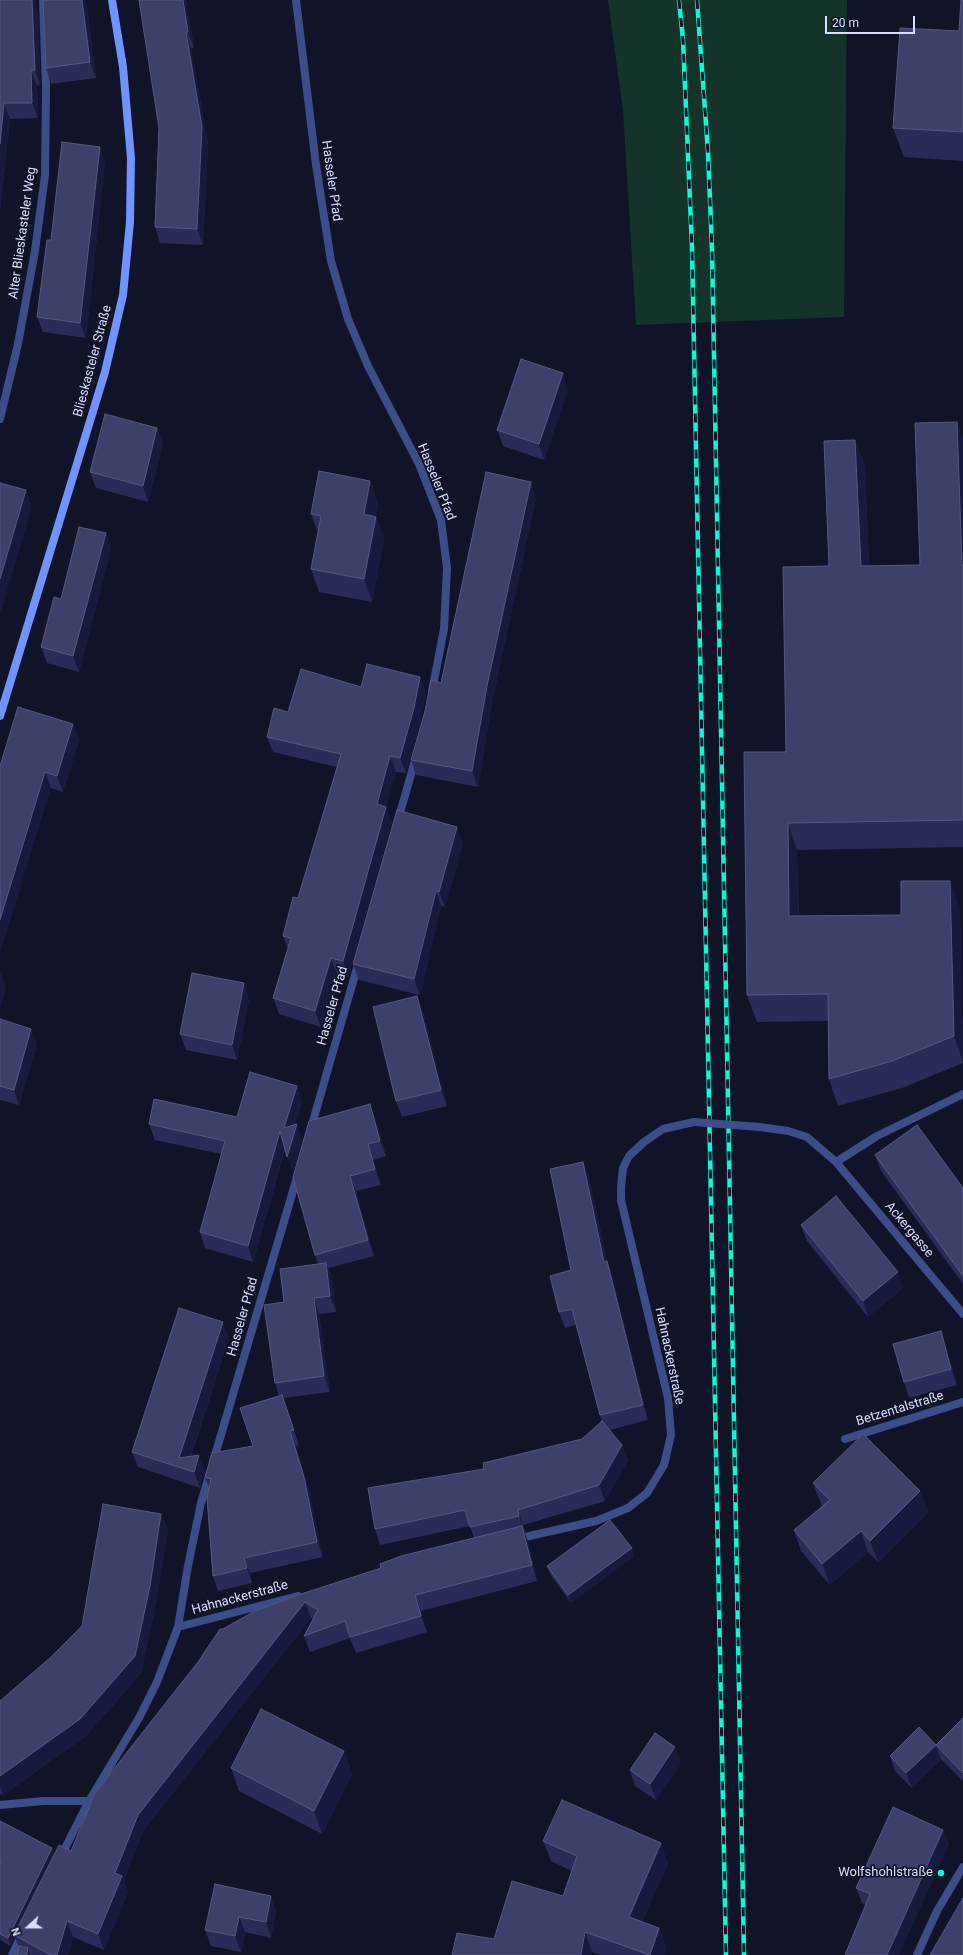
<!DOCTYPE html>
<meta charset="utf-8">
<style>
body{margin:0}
#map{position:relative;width:963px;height:1955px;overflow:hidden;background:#111329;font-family:Roboto,sans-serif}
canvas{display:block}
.north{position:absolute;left:8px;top:1907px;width:40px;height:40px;-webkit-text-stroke:3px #111329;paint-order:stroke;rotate:249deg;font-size:11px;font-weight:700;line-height:16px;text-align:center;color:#d9dfff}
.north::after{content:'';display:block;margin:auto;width:14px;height:18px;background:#d9dfff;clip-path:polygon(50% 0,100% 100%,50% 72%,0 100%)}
.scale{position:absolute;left:825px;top:16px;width:90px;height:18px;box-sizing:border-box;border:2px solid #d9dfff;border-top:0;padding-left:5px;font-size:12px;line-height:14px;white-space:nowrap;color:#d9dfff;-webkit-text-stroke:3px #111329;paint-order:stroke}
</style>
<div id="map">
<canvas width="963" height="1955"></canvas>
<div class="north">N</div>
<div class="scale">20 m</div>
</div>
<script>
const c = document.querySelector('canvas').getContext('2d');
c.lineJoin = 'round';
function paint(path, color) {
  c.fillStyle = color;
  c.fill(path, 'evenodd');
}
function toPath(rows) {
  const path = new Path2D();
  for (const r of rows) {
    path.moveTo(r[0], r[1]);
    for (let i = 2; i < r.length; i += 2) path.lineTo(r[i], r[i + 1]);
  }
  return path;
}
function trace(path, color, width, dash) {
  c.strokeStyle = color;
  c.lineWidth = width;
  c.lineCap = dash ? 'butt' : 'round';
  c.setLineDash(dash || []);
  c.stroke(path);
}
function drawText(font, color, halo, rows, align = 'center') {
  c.font = font + ' Roboto,sans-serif';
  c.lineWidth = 3.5;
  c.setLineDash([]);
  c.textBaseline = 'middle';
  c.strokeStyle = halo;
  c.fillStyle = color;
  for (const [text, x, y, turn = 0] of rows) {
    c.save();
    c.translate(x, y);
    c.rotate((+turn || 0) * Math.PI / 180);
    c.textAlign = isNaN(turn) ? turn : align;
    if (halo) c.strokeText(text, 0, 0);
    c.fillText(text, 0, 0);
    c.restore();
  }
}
const green = toPath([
 [608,0,847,0,844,317,636,325,623,111]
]);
const minor = toPath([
 [296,0,316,165,331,261,348,319,368,366,419,464,441,520,447,568,444,629,432,691],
 [0,419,18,344,35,251,45,175,46,88,43,0],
 [398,820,416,757],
 [760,1127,788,1131,807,1137,836,1162,963,1314],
 [311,1128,359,961],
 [836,1162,877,1136,963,1094],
 [845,1439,963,1402],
 [213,1462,298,1174],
 [516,1539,596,1521,628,1508,647,1493,664,1465,671,1435,668,1398,621,1200,621,1187,623,1168,629,1156,644,1142,663,1129,694,1122],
 [178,1627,298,1596],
 [0,1805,43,1801,89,1801],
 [60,1858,89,1801,139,1718,157,1682,178,1627,188,1566,201,1503,210,1473],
 [12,1955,22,1934],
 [917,1955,937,1911,963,1867]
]);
const secondary = toPath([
 [0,716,105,372,123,295,130,222,131,158,123,67,112,0]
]);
const rail = toPath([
 [679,0,683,40,692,248,726,1955],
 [697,0,708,152,712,249,744,1955]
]);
const minorBridge = toPath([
 [694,1122,760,1127]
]);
const wall = toPath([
 [0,0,36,0,36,7,38,13,40,85,37,86,38,118,10,119,0,211],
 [43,0,84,0,87,7,96,78,51,84,46,68],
 [186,0,194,48,191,48,208,143,203,245,160,243,155,227,159,128],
 [963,0,963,161,904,157,893,128,959,31],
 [105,162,86,338,43,332,37,317],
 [568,389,544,460,503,446,497,430],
 [957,422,963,438,963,847,797,850,799,916,901,915,960,908,963,1063,902,1088,838,1106,829,1079,828,1021,757,1022,747,995,786,752,829,566,855,440,865,466,869,566,920,565],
 [157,428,163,444,148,502,96,488,90,472],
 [370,481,378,504,376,517,384,539,372,602,319,592,311,569,318,533,311,514],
 [536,498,492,702,478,787,416,775,411,760,441,683],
 [106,533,111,549,79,672,47,663,41,647,61,599],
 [420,677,426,693,420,724,406,773,396,772,386,807,392,822,348,977,337,974,321,1027,279,1014,273,998,288,949,283,936,298,898,337,767,273,752,267,737,288,712,361,687],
 [73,724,79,740,63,792,51,788,0,766],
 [463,843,445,907,441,906,420,995,359,980,353,964],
 [417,996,423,1012,447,1106,402,1117,396,1101],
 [249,999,237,1060,186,1050,180,1034],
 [0,1019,37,1044,19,1105,0,1100],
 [297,1086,302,1102,295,1125,302,1140,293,1173,285,1149,253,1262,205,1248,200,1232,221,1154,155,1140,149,1124,237,1117],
 [376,1119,386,1156,373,1160,381,1185,356,1191,374,1256,328,1268,332,1278,336,1312,319,1314,330,1392,283,1398,299,1445,296,1446,309,1492,323,1557,250,1573,252,1583,218,1591,213,1576,209,1488,205,1477,253,1446,279,1396,275,1383,284,1302,318,1264,315,1255],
 [875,1155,963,1188,963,1284,881,1171],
 [583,1162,589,1177,607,1261,612,1277,648,1420,610,1430,622,1445,628,1460,605,1501,523,1525,525,1532,524,1532,528,1542,537,1581,421,1611,427,1632,356,1653,350,1638,310,1652,304,1636,313,1619,311,1618,143,1831,124,1881,128,1892,104,1950,73,1937,68,1955,17,1955,19,1948,15,1937,10,1946,0,1940,0,1821,55,1854,71,1851,198,1662,223,1629,474,1538,470,1526,380,1545,375,1529,484,1469,582,1439,602,1422,600,1415,576,1325,565,1328,559,1312,571,1270],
 [801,1225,903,1288,868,1317,807,1241],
 [941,1331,946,1347,957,1385,909,1398,904,1382],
 [229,1338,191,1456,205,1470,200,1488,138,1467,132,1452],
 [813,1483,920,1491,928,1512,878,1562,868,1552,830,1585,801,1551,794,1530,822,1506,821,1504],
 [161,1514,168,1531,156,1603,141,1673,86,1736,3,1795,0,1794,0,1701,50,1658,82,1626],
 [634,1556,571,1603,550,1574,547,1566],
 [963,1718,963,1781,941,1759,912,1788,895,1771,890,1756,936,1745],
 [344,1751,352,1774,322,1834,239,1791,231,1768],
 [681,1763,656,1800,635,1786,630,1770],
 [943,1830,949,1845,865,1905,862,1903,856,1888],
 [543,1841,668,1863,642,1922,659,1928,666,1948,664,1955,600,1955,592,1952,494,1939,563,1896,572,1871,551,1861],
 [271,1896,276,1912,271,1938,245,1932,241,1952,211,1946,205,1930]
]);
const shadedWall = toPath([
 [31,0,36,0,36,7,38,13,40,85,35,70],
 [82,0,84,0,87,7,96,78,90,62],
 [183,0,186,0,194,48,188,32],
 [186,32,191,48,208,143,203,245,197,229],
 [31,70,37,86,38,118,32,103],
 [4,103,10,119,0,211,0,144],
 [100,147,105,162,86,338,80,323],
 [563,373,568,389,544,460,539,444],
 [957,422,963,438,963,568,962,565],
 [157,428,163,444,148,502,143,486],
 [855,440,865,466,870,593,861,566],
 [370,481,378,504,376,517,384,539,372,602,364,579,364,514],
 [531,482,536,498,492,702,478,787,472,771,487,686],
 [26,490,32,507,0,615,0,579],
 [106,533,111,549,79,672,73,656],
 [420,677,426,693,420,724,406,773,400,758],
 [73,724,79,740,63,792,57,776],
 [390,756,396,772,386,807,392,822,348,977,343,961,377,804],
 [45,772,51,788,0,954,0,920],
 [788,823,797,850,799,943,789,916],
 [457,827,463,843,445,907,439,892],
 [950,881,960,908,963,1062,954,1036],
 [436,891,441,906,420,995,414,979],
 [331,958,337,974,321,1027,315,1011],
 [1,972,6,988,0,1010,0,974],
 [244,983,249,999,237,1060,232,1045],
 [417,996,423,1012,447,1106,441,1090],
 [31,1029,37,1044,19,1105,14,1090],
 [297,1086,302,1102,290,1144,284,1128],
 [370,1104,376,1119,386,1156,380,1141],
 [297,1124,302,1140,293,1173,287,1157],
 [280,1131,285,1147,253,1262,248,1246],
 [368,1144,373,1160,381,1185,375,1169],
 [583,1162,589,1177,607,1261,612,1277,648,1420,643,1405,604,1262],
 [350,1176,356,1191,374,1256,368,1240],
 [326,1263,332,1278,336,1312,330,1296],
 [898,1272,903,1288,868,1317,863,1301],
 [314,1298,319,1314,330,1392,324,1376],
 [223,1322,229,1338,186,1470,179,1458],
 [941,1331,946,1347,957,1385,951,1369],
 [290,1431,296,1446,309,1492,323,1557,317,1542],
 [622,1445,628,1460,605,1501,599,1485],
 [199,1455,205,1470,200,1488,194,1472],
 [920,1491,928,1512,878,1562,870,1541],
 [518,1510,523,1525,525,1532,519,1516],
 [161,1514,168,1531,156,1603,141,1673,86,1736,3,1795,0,1786,0,1776],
 [522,1526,528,1542,537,1581,532,1565],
 [861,1531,868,1552,830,1585,822,1564],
 [632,1548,634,1556,571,1603,568,1595],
 [244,1558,250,1573,252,1583,247,1568],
 [415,1595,421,1611,427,1632,421,1616],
 [305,1602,311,1618,143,1831,124,1881,128,1892,104,1950,98,1934,115,1873,138,1815],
 [936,1745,941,1759,912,1788,906,1773],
 [675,1747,681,1763,656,1800,650,1784],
 [344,1751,352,1774,322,1834,314,1811],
 [943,1830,949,1845,899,1955,887,1955],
 [661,1843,668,1863,636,1937,629,1917],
 [52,1848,55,1856,14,1935,15,1937,10,1946,8,1938],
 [271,1896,276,1912,271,1938,266,1922],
 [239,1917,245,1932,241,1952,235,1936],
 [67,1921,73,1937,68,1955,57,1955],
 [659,1928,666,1948,664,1955,650,1955],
 [585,1932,592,1952,592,1955,581,1955],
 [28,1948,30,1955,27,1955]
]);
const building = toPath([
 [0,0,32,0,35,70,31,70,32,103,4,103,0,144,0,0],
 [43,0,82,0,90,62,46,68,43,0],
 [139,0,183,0,188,32,186,32,202,127,197,229,155,227,159,128,139,0],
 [961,0,963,0,963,132,893,128,900,28,959,31,961,0],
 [62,142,100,147,80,323,37,317,47,240,51,240,62,142],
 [521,359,563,373,539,444,497,430,521,359],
 [105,414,157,428,143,486,90,472,105,414],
 [957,422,962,565,963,565,963,820,788,823,789,916,901,915,901,881,950,881,954,1036,892,1061,829,1079,828,994,747,995,744,752,786,752,783,567,829,566,824,441,855,440,861,566,920,565,915,423,957,422],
 [319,471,370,481,364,514,376,517,364,579,311,569,321,516,311,514,319,471],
 [486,472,531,482,487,686,472,771,411,760,425,711,431,680,441,683,486,472],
 [0,483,26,490,0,579,0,483],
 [79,527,106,533,73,656,41,647,54,597,61,599,79,527],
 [367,664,420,677,414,708,400,758,390,756,377,804,386,807,343,961,331,958,315,1011,273,998,291,938,283,936,293,897,298,898,341,754,267,737,274,708,288,712,301,669,361,687,367,664],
 [18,707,73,724,57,776,45,772,0,920,0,766,18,707],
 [397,810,457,827,439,892,436,891,414,979,353,964,397,810],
 [192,973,244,983,232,1045,180,1034,192,973],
 [417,996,441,1090,396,1101,373,1007,417,996],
 [0,1019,31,1029,14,1090,0,1086,0,1019],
 [250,1072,297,1086,284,1128,297,1124,287,1157,280,1131,248,1246,200,1232,225,1141,149,1124,154,1099,237,1117,250,1072],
 [370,1104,380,1141,368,1144,375,1169,350,1176,368,1240,315,1255,293,1177,309,1121,370,1104],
 [917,1125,963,1188,963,1276,875,1155,917,1125],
 [583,1162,604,1262,607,1261,643,1405,600,1415,572,1309,559,1312,550,1276,571,1270,550,1169,583,1162],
 [836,1196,898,1272,863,1301,801,1225,836,1196],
 [326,1263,330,1296,314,1298,324,1376,275,1383,264,1305,284,1302,280,1269,326,1263],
 [179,1308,223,1322,179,1458,199,1455,194,1472,132,1452,179,1308],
 [941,1331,951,1369,904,1382,893,1344,941,1331],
 [282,1395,294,1430,290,1431,304,1477,317,1542,244,1558,247,1568,213,1576,207,1498,211,1479,205,1477,212,1453,253,1446,240,1408,282,1395],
 [602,1421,622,1445,599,1485,518,1510,519,1516,470,1527,465,1510,375,1529,368,1488,484,1469,483,1463,582,1439,602,1421],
 [863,1434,920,1491,870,1541,861,1531,822,1564,794,1530,830,1500,813,1483,863,1434],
 [103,1504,161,1514,150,1586,135,1656,80,1719,0,1776,0,1701,50,1658,82,1626,103,1504],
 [610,1520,632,1548,568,1595,547,1566,610,1520],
 [522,1526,532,1565,415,1595,421,1616,350,1637,345,1621,304,1636,318,1610,305,1602,138,1815,115,1873,122,1876,98,1934,67,1921,57,1955,51,1955,14,1935,59,1845,71,1851,95,1793,198,1662,220,1629,223,1629,253,1612,295,1596,381,1568,380,1564,401,1556,522,1526],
 [261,1709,344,1751,314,1811,231,1768,261,1709],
 [963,1718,963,1773,936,1745,906,1773,890,1756,919,1727,936,1745,963,1718],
 [655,1733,675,1747,650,1784,630,1770,655,1733],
 [562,1800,661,1843,629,1917,659,1928,650,1955,585,1932,581,1955,452,1955,457,1933,494,1939,512,1881,563,1896,577,1856,543,1841,562,1800],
 [893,1807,943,1830,887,1955,845,1955,870,1894,856,1888,893,1807],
 [0,1821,52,1848,8,1938,0,1934,0,1864,1,1862,0,1861,0,1821],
 [215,1884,271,1896,266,1922,239,1917,235,1936,205,1930,215,1884],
 [963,1898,963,1955,930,1955,963,1898],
 [19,1946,28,1948,27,1955,17,1955,19,1946]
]);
const markers = [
 [941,1873,4,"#06fdd5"]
];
const streetNames = [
 ["Hasseler Pfad",331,181,82],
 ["Alter Blieskasteler Weg",23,233,-82],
 ["Blieskasteler Straße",93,361,-75],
 ["Hasseler Pfad",436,482,68],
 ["Hasseler Pfad",333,1006,-74],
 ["Ackergasse",909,1230,50],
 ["Hasseler Pfad",243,1317,-74],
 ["Hahnackerstraße",669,1356,78],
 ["Betzentalstraße",900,1409,-17],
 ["Hahnackerstraße",240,1598,-15]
];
const poiNames = [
 ["Wolfshohlstraße",933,1873]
];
paint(green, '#14332a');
trace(minor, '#3c4d88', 8);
trace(secondary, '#7193fe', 8);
trace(rail, '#06fdd5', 4.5);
trace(rail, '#111329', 3, [9]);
trace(minorBridge, '#3c4d88', 8);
paint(wall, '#2a2c57');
paint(shadedWall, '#181a3d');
paint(building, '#3d4069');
trace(building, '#555980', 1);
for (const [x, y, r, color] of markers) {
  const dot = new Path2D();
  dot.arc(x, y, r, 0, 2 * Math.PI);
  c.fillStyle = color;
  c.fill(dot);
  trace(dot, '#111329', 1.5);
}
drawText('13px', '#d9dfff', '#111329', streetNames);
drawText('13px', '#d9dfff', '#111329', poiNames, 'right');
</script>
